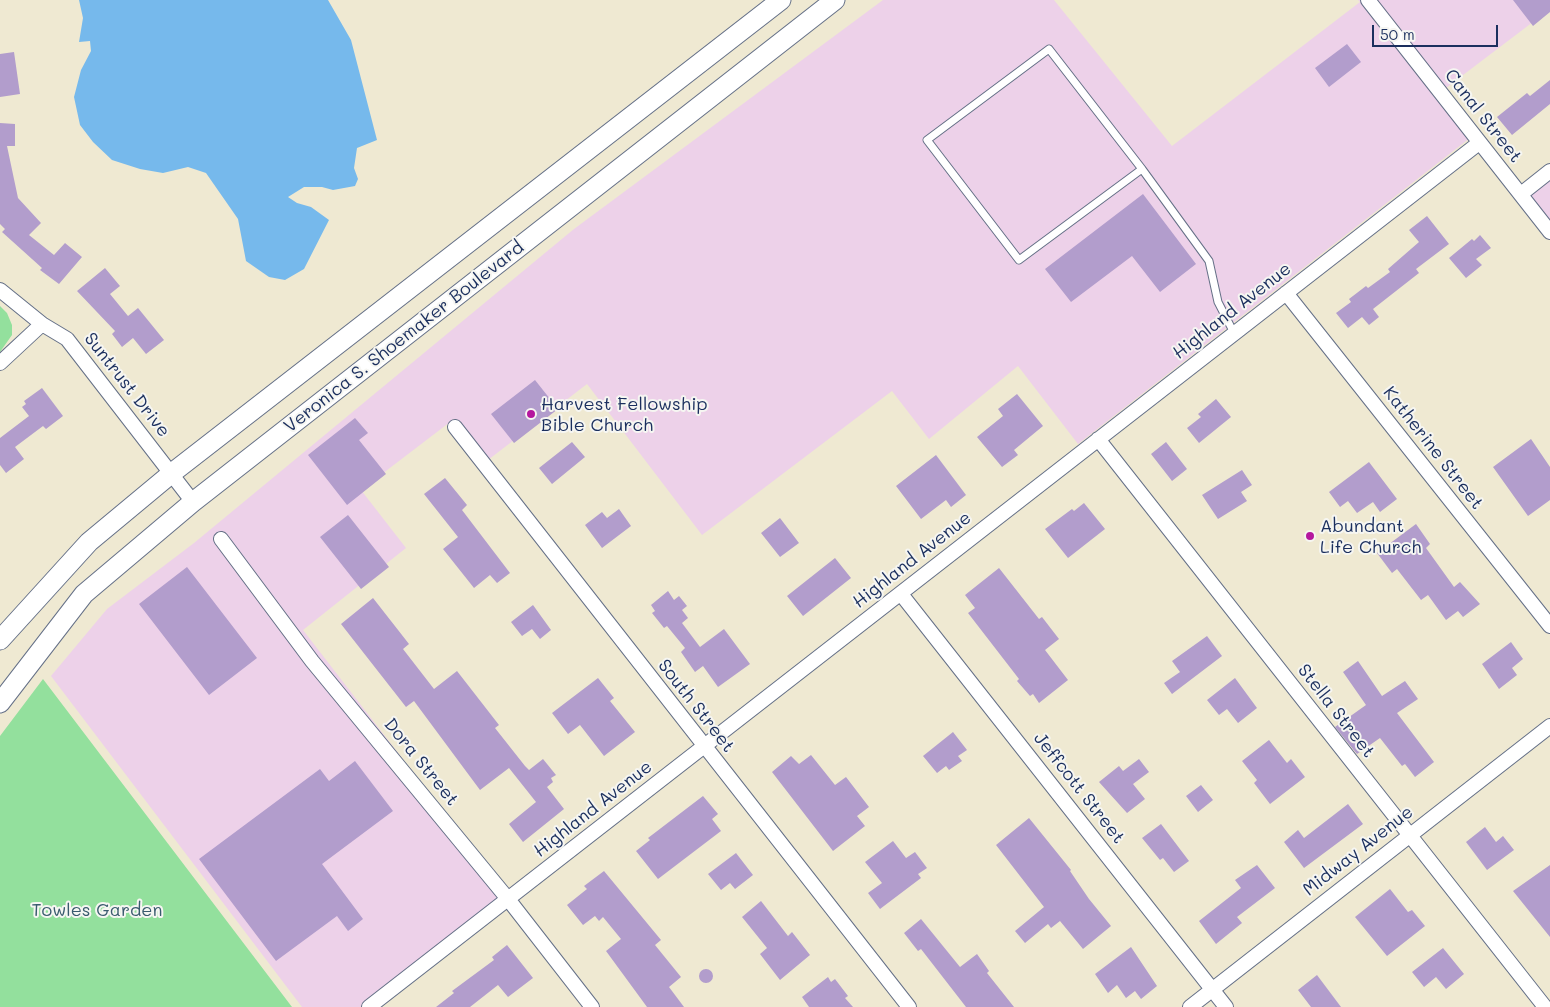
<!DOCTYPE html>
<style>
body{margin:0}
#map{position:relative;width:1550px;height:1007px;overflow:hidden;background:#efe9d2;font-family:Mali,sans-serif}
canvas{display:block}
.scale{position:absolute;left:1372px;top:25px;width:126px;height:22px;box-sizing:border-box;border:2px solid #1b2f5e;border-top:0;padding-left:6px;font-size:15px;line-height:18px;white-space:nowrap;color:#1b2f5e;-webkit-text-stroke:4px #f6f6f2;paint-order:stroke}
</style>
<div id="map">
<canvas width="1550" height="1007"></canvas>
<div class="scale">50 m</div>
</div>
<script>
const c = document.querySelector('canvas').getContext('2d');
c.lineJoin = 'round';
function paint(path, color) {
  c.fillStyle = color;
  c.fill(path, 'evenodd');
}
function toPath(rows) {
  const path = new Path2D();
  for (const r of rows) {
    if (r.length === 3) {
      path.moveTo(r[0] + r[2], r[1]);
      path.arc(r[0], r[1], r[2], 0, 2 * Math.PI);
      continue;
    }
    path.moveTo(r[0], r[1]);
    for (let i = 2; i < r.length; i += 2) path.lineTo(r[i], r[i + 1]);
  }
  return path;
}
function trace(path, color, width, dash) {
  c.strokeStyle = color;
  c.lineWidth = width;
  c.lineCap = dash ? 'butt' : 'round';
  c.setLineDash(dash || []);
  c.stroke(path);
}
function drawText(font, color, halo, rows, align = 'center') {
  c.font = font + ' Mali,sans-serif';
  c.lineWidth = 4;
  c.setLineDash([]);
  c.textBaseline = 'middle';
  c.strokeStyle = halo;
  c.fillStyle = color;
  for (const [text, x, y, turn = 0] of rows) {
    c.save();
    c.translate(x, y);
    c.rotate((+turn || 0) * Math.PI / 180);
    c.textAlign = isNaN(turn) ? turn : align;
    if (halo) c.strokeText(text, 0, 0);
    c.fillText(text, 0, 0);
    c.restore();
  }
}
const built = toPath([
 [883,0,1054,0,1172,146,1360,2,1358,0,1550,0,1550,9,1442,91,1475,134,1078,444,1018,366,929,439,892,391,702,535,587,384,488,460,454,419,361,490,406,548,303,630,506,893,360,1007,302,1007,51,676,107,609,194,543,574,229],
 [1550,163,1550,230,1518,189]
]);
const green = toPath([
 [0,306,7,313,12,325,12,335,0,352],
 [43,679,292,1007,0,1007,0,736]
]);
const water = toPath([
 [79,0,328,0,351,40,377,140,357,148,354,168,358,179,355,186,333,190,322,187,304,187,288,197,297,203,311,207,329,220,304,269,285,280,269,277,246,261,238,219,206,173,188,167,163,173,140,169,112,160,93,142,80,125,74,97,81,70,91,51,90,41,79,42,83,18]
]);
const building = toPath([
 [1513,0,1550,0,1550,12,1533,26],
 [1347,44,1361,62,1329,87,1315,68],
 [14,52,20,94,0,97,0,54],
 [1550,80,1550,104,1512,135,1497,117,1527,93,1530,96],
 [0,123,15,124,15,146,7,146,18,198,41,223,29,235,54,255,65,243,82,257,59,284,40,270,42,268,2,232,5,229,0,224],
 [1143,194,1196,264,1160,292,1132,256,1071,302,1045,269],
 [1427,216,1449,244,1416,269,1419,273,1373,309,1379,317,1369,325,1362,317,1348,328,1336,313,1351,302,1349,299,1366,286,1368,288,1390,272,1388,269,1419,242,1409,230],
 [1480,235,1491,248,1476,259,1482,265,1466,278,1449,258,1472,239,1474,241],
 [105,268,120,286,110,294,128,316,138,308,164,340,146,354,133,338,122,347,112,334,115,331,77,291],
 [535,380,558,409,514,443,491,414],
 [42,388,63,416,46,429,43,426,15,447,24,459,6,473,0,465,0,438,29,416,22,407,26,404,24,401],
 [1017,394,1043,426,1014,450,1018,455,1002,467,977,437,1003,416,998,409],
 [1216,399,1231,417,1199,443,1187,428,1201,417,1198,414],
 [355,418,368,433,359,440,386,474,347,505,308,455],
 [1531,439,1550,467,1550,500,1528,516,1493,467],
 [572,442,585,457,552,484,539,468],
 [1166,442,1187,469,1172,481,1151,454],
 [936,455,966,495,951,507,946,500,921,519,896,486],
 [1369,462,1397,499,1380,512,1373,502,1357,513,1348,501,1340,507,1329,492],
 [1242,470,1252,485,1241,492,1247,501,1218,519,1202,495],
 [445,478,467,505,462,510,510,573,497,583,490,575,474,588,443,549,458,537,424,494],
 [1084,503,1105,529,1068,558,1045,529,1072,509,1074,511],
 [619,509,631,526,602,548,585,525,602,512,607,518],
 [348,515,389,567,361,589,320,537],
 [780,518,799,543,780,557,761,533],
 [1416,524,1430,544,1426,548,1454,587,1460,582,1480,604,1463,617,1458,611,1446,620,1428,595,1421,600,1397,569,1392,573,1377,553],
 [835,558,851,578,803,616,787,596],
 [187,567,257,658,209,695,139,604],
 [999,568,1039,619,1042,617,1059,639,1045,650,1068,680,1039,703,1033,694,1030,696,1017,681,1019,679,968,613,975,608,965,595],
 [668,591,674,600,679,596,687,606,682,610,688,618,682,623,700,647,724,629,750,664,718,687,703,666,695,672,681,652,685,648,667,626,664,628,652,613,655,611,651,605],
 [373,598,409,644,403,649,434,689,457,671,499,725,495,728,525,766,529,770,543,759,556,775,551,778,553,782,547,787,564,809,523,842,509,824,536,802,509,768,480,790,414,701,406,707,341,624],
 [533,605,551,630,540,639,532,629,522,636,511,622],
 [1207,636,1222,656,1172,694,1164,683,1180,672,1172,661],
 [1511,642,1523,659,1512,668,1517,675,1499,689,1482,664],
 [1358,661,1382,696,1405,681,1418,699,1397,713,1434,762,1415,777,1405,764,1402,766,1380,738,1357,754,1335,727,1366,705,1343,672],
 [598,678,614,698,610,701,635,732,604,756,580,725,568,734,552,713],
 [1235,678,1257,708,1238,723,1227,709,1219,715,1207,700],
 [953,732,967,750,958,756,962,761,949,770,946,766,937,773,923,756],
 [1269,740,1287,763,1291,759,1305,777,1270,804,1254,783,1257,780,1242,761],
 [811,755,835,785,846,777,869,807,857,816,865,826,833,851,772,772,791,756,799,764],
 [1139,759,1149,772,1133,784,1145,799,1127,813,1099,782,1119,766,1123,771],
 [355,761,393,811,322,864,363,919,348,931,337,916,276,961,199,859,320,769,329,781],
 [1201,785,1213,800,1198,812,1186,796],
 [703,796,718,814,712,819,721,831,658,879,636,851,650,840,648,838],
 [1348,804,1363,824,1304,868,1284,842,1298,830,1304,838],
 [1029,818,1071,870,1070,871,1089,899,1111,926,1083,949,1060,921,1051,928,1048,924,1025,943,1015,931,1044,907,996,845],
 [1161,824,1189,861,1174,872,1163,858,1160,860,1142,838],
 [1485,827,1496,842,1503,836,1514,850,1487,870,1466,842],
 [893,841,906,858,915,852,927,868,918,874,921,878,880,909,868,893,882,883,865,862],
 [736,853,753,875,735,889,730,883,721,890,708,874],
 [1257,865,1275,888,1237,917,1242,923,1216,944,1199,921,1241,888,1235,880],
 [1550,865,1550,937,1513,891],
 [604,871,661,940,655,945,681,977,669,987,684,1007,647,1007,606,951,621,939,603,917,599,921,595,916,583,925,567,905,587,889,584,886],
 [1390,889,1408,912,1412,910,1425,926,1387,956,1355,917],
 [761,901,788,936,792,932,810,955,780,980,760,954,767,948,742,917],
 [921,919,960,967,977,954,989,971,987,973,1014,1007,966,1007,921,949,918,951,904,933],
 [507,945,533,978,508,997,498,985,470,1007,436,1007,454,993,452,991,494,960,492,957],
 [1131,947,1157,986,1141,999,1135,991,1126,998,1117,985,1108,993,1095,974],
 [1443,948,1464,974,1446,989,1436,977,1424,987,1412,972],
 [706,976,7],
 [1317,975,1341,1007,1311,1007,1298,990],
 [828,977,831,982,835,979,848,996,845,998,853,1007,809,1007,802,997]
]);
const lane = toPath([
 [1142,169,1049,49,927,140,1019,260,1142,169,1209,261,1218,302,1234,333]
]);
const street = toPath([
 [1368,0,1550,232],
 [1521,194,1550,171],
 [0,290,42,324,67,339,193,502],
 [1286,293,1550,626],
 [0,363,42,324],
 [455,427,909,1007],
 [1098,439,1545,1007],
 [221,539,312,661,508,899,592,1007],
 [901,594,1226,1007],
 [369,1007,1479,143],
 [1190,1007,1550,726]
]);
const secondary = toPath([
 [0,640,89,542,172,473,781,0],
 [0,703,84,594,193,502,835,0]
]);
const markers = [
 [531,414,5,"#b5179e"],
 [1310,536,5,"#b5179e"]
];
const streetNames = [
 ["Canal Street",1483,116,52],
 ["Highland Avenue",1232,311,-38],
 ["Veronica S. Shoemaker Boulevard",404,337,-38],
 ["Suntrust Drive",127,385,52],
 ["Katherine Street",1433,448,52],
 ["Highland Avenue",912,560,-38],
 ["South Street",696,706,52],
 ["Stella Street",1336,711,52],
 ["Dora Street",421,762,51],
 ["Jeffcott Street",1079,788,52],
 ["Highland Avenue",593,809,-38],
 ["Midway Avenue",1358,851,-38]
];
const poiNames = [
 ["Harvest Fellowship",541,404],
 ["Bible Church",541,425],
 ["Abundant",1320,526],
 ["Life Church",1320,547]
];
const parkNames = [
 ["Towles Garden",97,910]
];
paint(built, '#edd1e9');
paint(green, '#93e09d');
paint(water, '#76b9ec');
paint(building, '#b29dcc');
trace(lane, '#657087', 9);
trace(street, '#657087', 16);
trace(secondary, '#657087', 21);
trace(lane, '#fff', 7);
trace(street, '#fff', 14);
trace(secondary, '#fff', 19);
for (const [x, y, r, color] of markers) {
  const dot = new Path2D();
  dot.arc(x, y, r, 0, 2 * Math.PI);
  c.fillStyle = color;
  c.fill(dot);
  trace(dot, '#f6f6f2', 2);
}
drawText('18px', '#1b2f5e', '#f6f6f2', streetNames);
drawText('18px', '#1b2f5e', '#f6f6f2', poiNames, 'left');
drawText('18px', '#395b6e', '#f6f6f2', parkNames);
</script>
